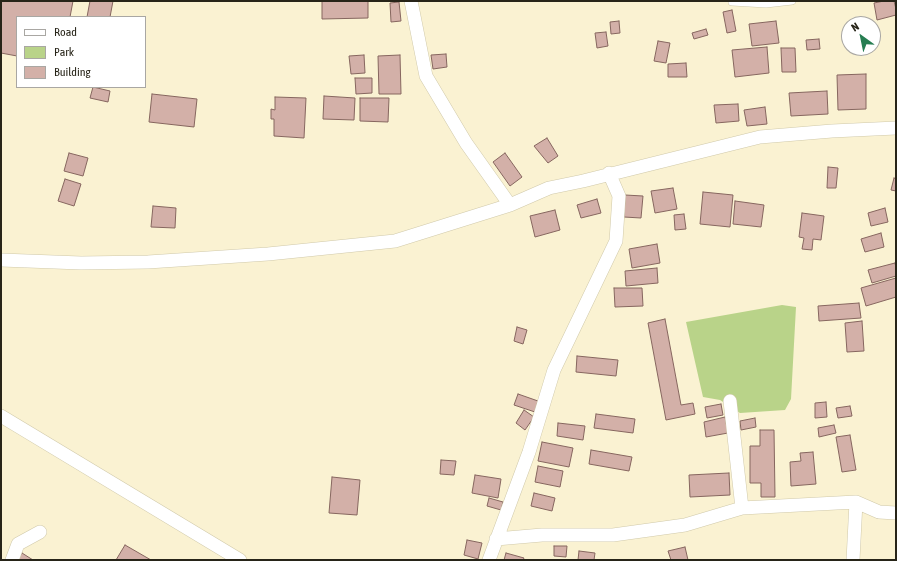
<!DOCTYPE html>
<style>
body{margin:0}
#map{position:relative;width:897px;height:561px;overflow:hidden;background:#faf2d2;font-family:"Asap Condensed",sans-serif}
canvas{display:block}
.frame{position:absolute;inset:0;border:2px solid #272418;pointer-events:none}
.legend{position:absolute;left:16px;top:16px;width:130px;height:72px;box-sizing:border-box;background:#fff;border:1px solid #a9a7a3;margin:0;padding:5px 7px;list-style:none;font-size:12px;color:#272418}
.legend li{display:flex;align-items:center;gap:8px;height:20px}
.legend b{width:20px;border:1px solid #a9a7a3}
.north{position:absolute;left:841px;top:16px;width:40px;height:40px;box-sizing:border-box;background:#fff;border:1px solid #a9a7a3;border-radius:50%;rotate:327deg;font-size:11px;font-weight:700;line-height:16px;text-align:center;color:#272418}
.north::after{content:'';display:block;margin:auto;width:14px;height:18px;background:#277e52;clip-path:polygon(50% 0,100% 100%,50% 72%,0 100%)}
</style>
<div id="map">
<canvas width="897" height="561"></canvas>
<div class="frame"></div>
<ul class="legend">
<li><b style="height:5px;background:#fff"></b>Road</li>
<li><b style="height:11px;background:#b9d389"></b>Park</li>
<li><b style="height:11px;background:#d3b0a8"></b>Building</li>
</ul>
<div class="north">N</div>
</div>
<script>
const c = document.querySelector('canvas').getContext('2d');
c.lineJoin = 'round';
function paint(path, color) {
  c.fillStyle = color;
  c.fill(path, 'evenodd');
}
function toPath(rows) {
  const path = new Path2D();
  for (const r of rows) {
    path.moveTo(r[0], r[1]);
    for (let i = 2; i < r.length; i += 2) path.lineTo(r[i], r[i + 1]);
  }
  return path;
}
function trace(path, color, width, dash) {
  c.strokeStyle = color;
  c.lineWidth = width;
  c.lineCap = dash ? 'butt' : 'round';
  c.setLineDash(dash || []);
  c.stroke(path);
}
const green = toPath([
 [782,305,796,307,791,399,785,410,740,413,720,400,703,397,686,322]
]);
const building = toPath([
 [1,1,73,1,70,17,17,17,17,56,1,53,1,1],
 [90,1,113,1,110,17,87,17,90,1],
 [322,1,368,1,368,18,322,19,322,1],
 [884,1,894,1,896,9,896,15,877,20,874,3,884,1],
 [399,2,401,21,391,22,390,3,399,2],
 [732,10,736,31,727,33,723,12,732,10],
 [619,21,620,33,611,34,610,22,619,21],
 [776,21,779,43,752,46,749,24,776,21],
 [706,29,708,35,694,39,692,33,706,29],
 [606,32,608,46,597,48,595,33,606,32],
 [819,39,820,49,807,50,806,40,819,39],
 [658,41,670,43,666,63,654,61,658,41],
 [767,47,769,73,735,77,732,50,767,47],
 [781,48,795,48,796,72,782,72,781,48],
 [446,54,447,67,433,69,431,55,446,54],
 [364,55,365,73,351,74,349,56,364,55],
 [400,55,401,94,379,94,378,56,400,55],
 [686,63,687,77,668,77,668,64,686,63],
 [866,74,866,109,838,110,837,75,866,74],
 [355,78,372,78,372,93,356,94,355,78],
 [93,87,110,91,108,102,90,98,93,87],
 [827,91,828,114,791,116,789,93,827,91],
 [152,94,197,99,194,127,149,122,152,94],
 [324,96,355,98,354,120,323,119,324,96],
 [275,97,306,98,304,138,274,136,274,119,271,119,271,109,275,110,275,97],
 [360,98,389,98,388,122,360,121,360,98],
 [738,104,739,121,716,123,714,105,738,104],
 [765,107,767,124,747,126,744,110,765,107],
 [547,138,558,156,548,163,534,146,547,138],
 [69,153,88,158,83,176,64,171,69,153],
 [505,153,522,177,510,186,493,162,505,153],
 [828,167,838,168,836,188,827,188,828,167],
 [894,178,896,179,896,191,891,190,894,178],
 [65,179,81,184,74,206,58,201,65,179],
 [673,188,677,209,655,213,651,191,673,188],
 [703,192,733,195,730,227,700,224,703,192],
 [625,195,643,196,641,218,624,217,625,195],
 [597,199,601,213,581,218,577,205,597,199],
 [735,201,764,205,761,227,733,224,735,201],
 [153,206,176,208,175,228,151,227,153,206],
 [885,208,888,222,871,226,868,213,885,208],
 [555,210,560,230,535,237,530,216,555,210],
 [802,213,824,216,821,240,813,239,812,250,802,249,804,238,799,237,802,213],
 [684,214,686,229,675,230,674,215,684,214],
 [881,233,884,247,865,252,861,239,881,233],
 [657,244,660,263,632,268,629,249,657,244],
 [895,263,896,268,896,276,872,283,868,270,895,263],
 [657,268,658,283,626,286,625,271,657,268],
 [896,278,896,297,866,306,861,288,896,278],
 [614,288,642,288,643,306,615,307,614,288],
 [859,303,861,318,819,321,818,306,859,303],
 [665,319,681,405,693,403,695,414,666,420,648,323,665,319],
 [862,321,864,351,847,352,845,323,862,321],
 [517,327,527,330,523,344,514,341,517,327],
 [577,356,618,360,616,376,576,372,577,356],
 [518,394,538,401,535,412,514,405,518,394],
 [826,402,827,417,815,418,815,403,826,402],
 [721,404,723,415,707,418,705,407,721,404],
 [850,406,852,416,838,418,836,408,850,406],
 [524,410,534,417,525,430,516,423,524,410],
 [596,414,635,419,633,433,594,428,596,414],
 [725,417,728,433,706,437,704,422,725,417],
 [755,418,756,427,741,430,740,421,755,418],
 [558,423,585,426,583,440,557,436,558,423],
 [834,425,836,433,819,437,818,428,834,425],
 [760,430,774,430,775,497,761,497,761,483,750,483,750,446,760,446,760,430],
 [850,435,856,470,842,472,836,437,850,435],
 [542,442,573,448,569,467,538,461,542,442],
 [591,450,632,457,629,471,589,464,591,450],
 [813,452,816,484,791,486,790,462,801,461,800,453,813,452],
 [441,460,456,461,454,475,440,474,441,460],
 [538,466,563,471,560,487,535,482,538,466],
 [729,473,730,495,690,497,689,475,729,473],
 [475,475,501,479,498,498,472,493,475,475],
 [332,477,360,480,357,515,329,513,332,477],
 [534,493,555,498,552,511,531,506,534,493],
 [489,498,503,502,501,510,487,506,489,498],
 [467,540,482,543,478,559,464,555,467,540],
 [125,545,151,560,116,560,125,545],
 [554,546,567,546,566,557,554,556,554,546],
 [685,547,688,560,671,560,668,551,685,547],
 [579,551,595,553,594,560,578,560,579,551],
 [22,553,33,560,17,560,22,553],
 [506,553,524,558,523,560,504,560,506,553]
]);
const service = toPath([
 [732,2,766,4,792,1]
]);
const minor = toPath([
 [411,1,426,76,466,143,510,205],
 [1,260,81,263,148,262,268,254,395,241,510,205,549,188,583,181,760,137,832,131,896,128],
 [730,401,742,508],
 [1,416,240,560],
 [496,539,542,535,613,535,685,525,742,508,856,502,879,512,896,513],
 [12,560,18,544,40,532],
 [489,560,529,452,554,370,616,241,619,196,609,173],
 [853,560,856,502]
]);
paint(green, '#b9d389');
paint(building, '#d3b0a8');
trace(building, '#86665f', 1);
trace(service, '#d0c9aa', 8);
trace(minor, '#d0c9aa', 14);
trace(service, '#fff', 7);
trace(minor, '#fff', 13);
</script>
